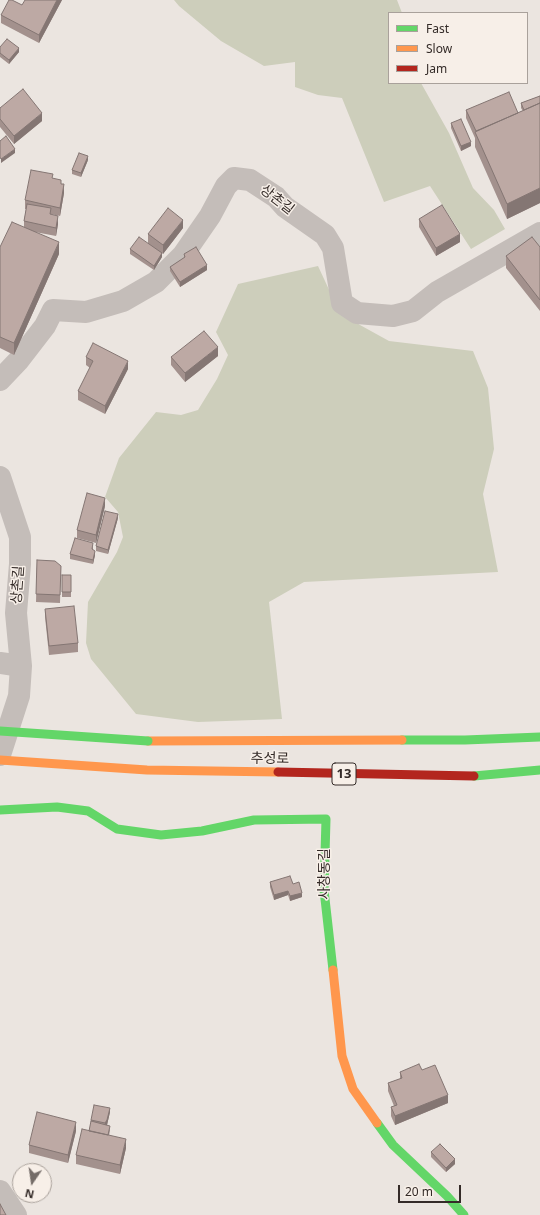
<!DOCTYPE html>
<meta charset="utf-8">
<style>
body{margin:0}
#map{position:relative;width:540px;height:1215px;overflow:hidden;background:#ebe5e0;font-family:"Noto Sans",sans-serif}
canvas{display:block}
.legend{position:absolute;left:388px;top:12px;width:140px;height:72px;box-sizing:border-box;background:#f7efe8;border:1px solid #a9a19b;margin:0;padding:5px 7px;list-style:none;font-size:12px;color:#342b28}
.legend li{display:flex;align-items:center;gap:8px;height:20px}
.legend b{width:20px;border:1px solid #a9a19b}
.north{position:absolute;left:12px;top:1163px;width:40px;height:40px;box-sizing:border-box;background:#f7efe8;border:1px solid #a9a19b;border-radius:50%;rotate:193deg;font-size:11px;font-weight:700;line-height:16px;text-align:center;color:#342b28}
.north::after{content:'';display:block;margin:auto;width:14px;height:18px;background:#746c68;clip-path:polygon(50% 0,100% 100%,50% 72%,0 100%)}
.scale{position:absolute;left:398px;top:1185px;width:63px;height:18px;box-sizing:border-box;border:2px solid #342b28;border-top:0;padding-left:5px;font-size:12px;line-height:14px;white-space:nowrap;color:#342b28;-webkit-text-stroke:3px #f7efe8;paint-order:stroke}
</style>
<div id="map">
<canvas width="540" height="1215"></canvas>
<ul class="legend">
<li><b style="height:5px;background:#63d668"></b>Fast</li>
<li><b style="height:5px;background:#ff974d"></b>Slow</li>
<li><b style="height:5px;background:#b3261e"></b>Jam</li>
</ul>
<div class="north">N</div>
<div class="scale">20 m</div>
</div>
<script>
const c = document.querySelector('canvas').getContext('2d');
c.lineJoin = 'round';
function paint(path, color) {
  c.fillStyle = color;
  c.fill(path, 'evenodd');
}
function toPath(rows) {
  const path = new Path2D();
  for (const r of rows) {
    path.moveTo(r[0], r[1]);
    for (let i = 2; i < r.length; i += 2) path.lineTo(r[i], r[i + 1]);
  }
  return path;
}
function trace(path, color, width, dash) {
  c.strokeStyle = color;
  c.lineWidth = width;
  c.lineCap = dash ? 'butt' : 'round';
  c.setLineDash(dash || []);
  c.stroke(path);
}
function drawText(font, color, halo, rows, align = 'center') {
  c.font = font + ' "Noto Sans","Noto Sans KR",sans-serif';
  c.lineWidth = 3;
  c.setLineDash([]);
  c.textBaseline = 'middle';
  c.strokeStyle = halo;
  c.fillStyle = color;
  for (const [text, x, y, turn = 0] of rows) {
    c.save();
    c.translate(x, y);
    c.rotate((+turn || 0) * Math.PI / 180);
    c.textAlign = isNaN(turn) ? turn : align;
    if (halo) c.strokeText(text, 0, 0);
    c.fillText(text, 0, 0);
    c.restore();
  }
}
const green = toPath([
 [174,0,397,0,402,13,389,13,389,83,421,83,449,133,473,188,494,210,505,229,471,249,430,186,384,202,342,98,318,95,295,87,295,62,264,66,221,41,179,6],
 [318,266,338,309,360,325,389,341,473,351,488,388,494,449,483,494,498,572,304,582,269,602,282,719,198,722,136,714,91,659,86,643,88,602,117,552,123,537,118,512,105,497,119,458,156,412,181,415,198,410,217,379,228,355,216,332,238,284]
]);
const street = toPath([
 [0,380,18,361,45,326,53,310,86,312,123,301,156,282,183,255,210,216,226,186,234,178,250,180,276,197,285,207,325,235,333,248,342,303,357,313,393,316,413,311,437,292,540,233],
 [0,477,20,537,20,564,16,613,21,666,19,696,0,755],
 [0,663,21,666],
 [0,1191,16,1215]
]);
const fast = toPath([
 [402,740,465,740,540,737],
 [474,776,540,770],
 [0,810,57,807,88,811,117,829,161,835,202,831,254,820,326,819,324,890,333,970],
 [377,1123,393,1145,447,1196,464,1215]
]);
const slow = toPath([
 [148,741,402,740],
 [0,760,147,770,278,772],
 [333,970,342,1056,353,1089,377,1123]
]);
const jam = toPath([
 [278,772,474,776]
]);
const fastBridge = toPath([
 [0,731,148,741]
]);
const wall = toPath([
 [62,0,39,43,1,23,1,15,22,5],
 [0,47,19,52,9,64,0,57],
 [540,96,540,203,507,219,475,147,475,138,466,118,466,110,518,113,523,111,521,108,521,103],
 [0,108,42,121,14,144,0,127],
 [451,123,471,146,461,151,451,128],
 [88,160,81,177,72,174,72,170],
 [53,179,61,184,64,193,60,216,51,214,58,224,56,236,35,232,59,254,14,355,0,348,0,247,24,227,24,221,26,209,25,209,25,200],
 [419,219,460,242,436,256,419,227],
 [183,228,163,254,162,253,162,257,154,270,130,254,130,249,148,243,148,234],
 [540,247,540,311,506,268,506,256],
 [184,254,207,270,180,287,170,271,170,267,184,258],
 [218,356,185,382,171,365,171,357],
 [86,357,128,369,105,414,78,400,78,391,90,368,86,365],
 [105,506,96,543,77,538,77,530],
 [118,518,108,554,96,551,96,546],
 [93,547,93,550,95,555,93,564,70,559,70,554],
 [37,560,61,566,60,603,36,602],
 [62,575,71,575,71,597,62,597],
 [45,609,78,643,78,652,49,655,45,617],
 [270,882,293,884,302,897,290,901,288,895,274,900,270,887],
 [422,1070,448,1103,395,1125,391,1116,391,1107,394,1106,388,1091,388,1083,400,1079,400,1072],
 [110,1112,107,1125,110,1130,109,1136,126,1148,120,1174,76,1164,76,1155,89,1131,91,1123,91,1120],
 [76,1131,68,1163,29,1153,29,1145],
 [431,1152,455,1164,446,1172,431,1157]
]);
const shadedWall = toPath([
 [57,0,62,0,39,43,39,35],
 [19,48,19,52,9,64,9,60],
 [42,113,42,121,14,144,14,136],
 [471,142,471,146,461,151,461,146],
 [15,149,15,153,1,163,1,159],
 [88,156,88,160,81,177,81,173],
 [64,184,64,193,60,216,60,208],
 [540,188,540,203,507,219,507,204],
 [58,216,58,224,56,236,56,228],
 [183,220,183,228,163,254,163,245],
 [460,234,460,242,436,256,436,248],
 [59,242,59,254,14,355,14,343],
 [162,253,162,257,154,270,154,266],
 [207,265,207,270,180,287,180,282],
 [218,347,218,356,185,382,185,373],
 [128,361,128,369,105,414,105,406],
 [105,498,105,506,96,543,96,535],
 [118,514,118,518,108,554,108,550],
 [95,551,95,555,93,564,93,560],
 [288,891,288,895,274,900,274,895],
 [302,893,302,897,290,901,290,896],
 [448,1095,448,1103,395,1125,395,1116],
 [110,1108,110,1112,107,1125,105,1127,105,1123],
 [76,1122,76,1131,68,1163,68,1155],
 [126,1139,126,1148,120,1174,120,1165],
 [455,1159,455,1164,446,1172,446,1168]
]);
const building = toPath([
 [9,0,12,0,22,5,25,0,57,0,39,35,1,15,9,0],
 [7,39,19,48,9,60,0,53,0,47,7,39],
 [23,89,42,113,14,136,0,119,0,108,23,89],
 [509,92,518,113,476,131,466,110,509,92],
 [540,96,540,103,524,110,521,103,540,96],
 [540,103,540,188,507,204,475,132,540,103],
 [461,119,471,142,461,146,451,123,461,119],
 [6,136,15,149,1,159,0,157,0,141,6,136],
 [79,153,88,156,81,173,72,170,79,153],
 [31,170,53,174,52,178,61,180,61,184,64,184,60,208,25,200,31,170],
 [27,204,51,208,50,214,58,216,56,228,24,221,27,204],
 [442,205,460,234,436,248,419,219,442,205],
 [168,208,183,220,163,245,148,234,168,208],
 [12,222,59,242,14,343,0,337,0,247,12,222],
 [139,237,162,253,154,266,130,249,139,237],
 [532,237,540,247,540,300,506,256,532,237],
 [196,247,207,265,180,282,170,267,185,257,184,254,196,247],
 [204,331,218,347,185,373,171,357,204,331],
 [93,343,128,361,105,406,78,391,93,361,86,357,93,343],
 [87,493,105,498,96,535,77,530,87,493],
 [105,511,118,514,108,550,96,546,105,511],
 [75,538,93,543,92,549,95,551,93,560,70,554,75,538],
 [37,560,55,561,61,566,60,595,36,594,37,560],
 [62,575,71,575,71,592,62,592,62,575],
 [74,606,78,643,49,646,45,609,74,606],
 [290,876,293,884,299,882,302,893,290,896,288,891,274,895,270,882,290,876],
 [419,1064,422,1070,435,1065,448,1095,395,1116,391,1107,397,1105,388,1083,402,1078,400,1072,419,1064],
 [94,1105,110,1108,107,1120,105,1123,91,1120,94,1105],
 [37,1112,76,1122,68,1155,29,1145,37,1112],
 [91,1121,110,1126,108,1135,89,1131,91,1121],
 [82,1129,126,1139,120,1165,76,1155,82,1129],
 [440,1144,455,1159,446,1168,431,1152,440,1144],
 [0,1204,6,1215,0,1215,0,1204]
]);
const shields = [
 [344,774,24]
];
const shieldNames = [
 ["13",344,774]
];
const streetNames = [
 ["상촌길",277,200,38],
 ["상촌길",18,585,-86],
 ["추성로",270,759,1],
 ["사창동길",325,874,-90]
];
paint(green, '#cdcebb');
trace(street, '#c4bdb9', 22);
trace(fast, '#63d668', 9);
trace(slow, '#ff974d', 9);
trace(jam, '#b3261e', 9);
trace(fastBridge, '#63d668', 9);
paint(wall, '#a3918d');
paint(shadedWall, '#847673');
paint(building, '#bda9a4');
trace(building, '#847673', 1);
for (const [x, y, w] of shields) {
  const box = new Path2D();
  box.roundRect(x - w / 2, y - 11, w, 22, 3);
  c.fillStyle = '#f7efe8';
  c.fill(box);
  trace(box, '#342b28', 1);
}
drawText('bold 13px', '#342b28', null, shieldNames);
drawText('14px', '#342b28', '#f7efe8', streetNames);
</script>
